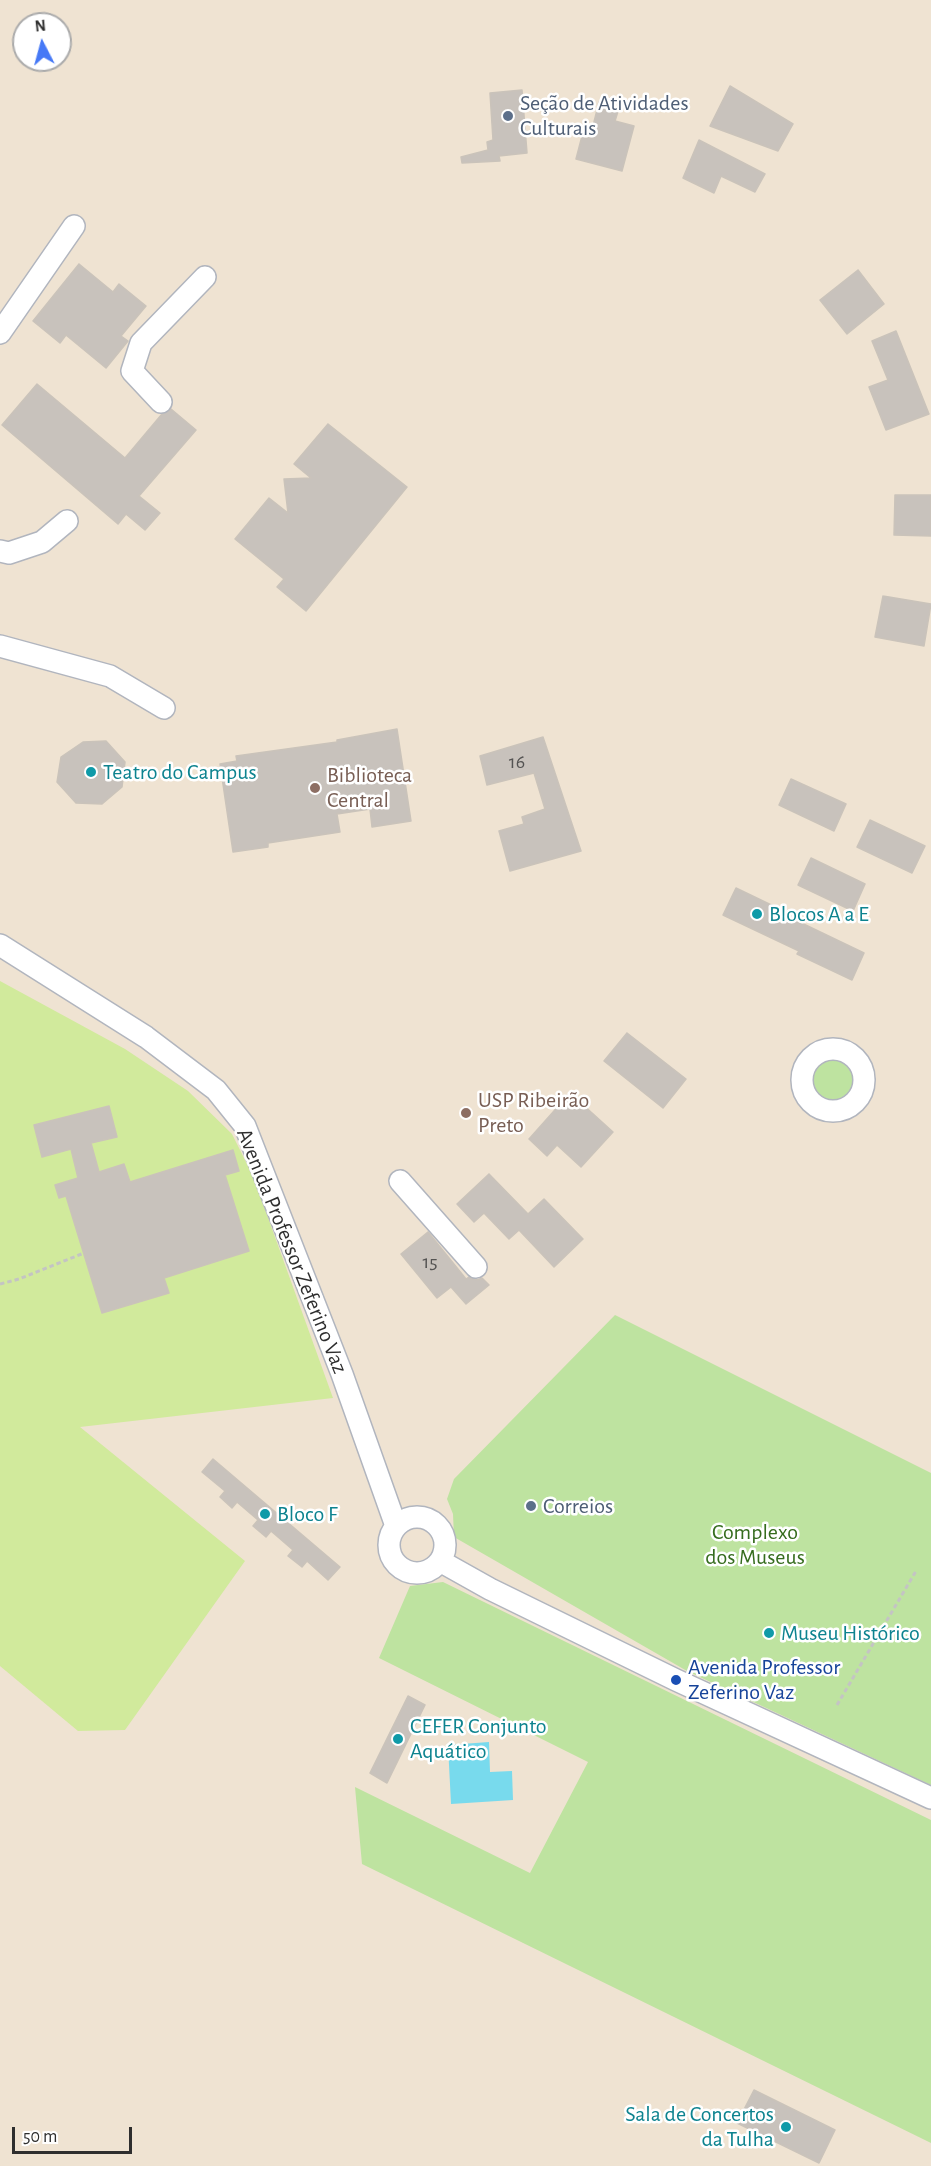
<!DOCTYPE html>
<meta charset="utf-8">
<style>
body{margin:0}
#map{position:relative;width:931px;height:2166px;overflow:hidden;background:#efe7e1;font-family:"Alegreya Sans",sans-serif}
canvas{display:block}
.north{position:absolute;left:12px;top:12px;width:60px;height:60px;box-sizing:border-box;background:#fff;border:2px solid #ababab;border-radius:50%;rotate:354deg;font-size:16px;font-weight:700;line-height:24px;text-align:center;color:#2e2e2e}
.north::after{content:'';display:block;margin:auto;width:21px;height:27px;background:#4679f6;clip-path:polygon(50% 0,100% 100%,50% 72%,0 100%)}
.scale{position:absolute;left:12px;top:2127px;width:120px;height:27px;box-sizing:border-box;border:3px solid #2e2e2e;border-top:0;padding-left:8px;font-size:18px;line-height:21px;white-space:nowrap;color:#2e2e2e;-webkit-text-stroke:4px #fff;paint-order:stroke}
</style>
<div id="map">
<canvas width="931" height="2166"></canvas>
<div class="north">N</div>
<div class="scale">50 m</div>
</div>
<script>
const c = document.querySelector('canvas').getContext('2d');
c.lineJoin = 'round';
function paint(path, color) {
  c.fillStyle = color;
  c.fill(path, 'evenodd');
}
function toPath(rows) {
  const path = new Path2D();
  for (const r of rows) {
    if (r.length === 3) {
      path.moveTo(r[0] + r[2], r[1]);
      path.arc(r[0], r[1], r[2], 0, 2 * Math.PI);
      continue;
    }
    path.moveTo(r[0], r[1]);
    for (let i = 2; i < r.length; i += 2) path.lineTo(r[i], r[i + 1]);
  }
  return path;
}
function trace(path, color, width, dash) {
  c.strokeStyle = color;
  c.lineWidth = width;
  c.lineCap = dash ? 'butt' : 'round';
  c.setLineDash(dash || []);
  c.stroke(path);
}
function drawText(font, color, halo, rows, align = 'center') {
  c.font = font + ' "Alegreya Sans",sans-serif';
  c.lineWidth = 5;
  c.setLineDash([]);
  c.textBaseline = 'middle';
  c.strokeStyle = halo;
  c.fillStyle = color;
  for (const [text, x, y, turn = 0] of rows) {
    c.save();
    c.translate(x, y);
    c.rotate((+turn || 0) * Math.PI / 180);
    c.textAlign = isNaN(turn) ? turn : align;
    if (halo) c.strokeText(text, 0, 0);
    c.fillText(text, 0, 0);
    c.restore();
  }
}
const education = toPath([
 [0,0,931,0,931,2166,0,2166],
 [24,24,60,24,60,60,24,60]
]);
const green = toPath([
 [832,1079,28],
 [615,1315,931,1473,931,1785,687,1671,454,1537,453,1514,447,1499,454,1479],
 [443,1582,931,1820,931,2143,362,1864,355,1787,530,1873,588,1762,379,1658,410,1586]
]);
const pitch = toPath([
 [0,981,125,1049,188,1091,232,1134,253,1176,333,1398,80,1427,245,1561,125,1730,78,1731,0,1666]
]);
const water = toPath([
 [489,1742,490,1772,512,1771,513,1800,451,1804,448,1745]
]);
const building = toPath([
 [730,86,793,124,778,151,710,126,730,86],
 [522,90,527,153,499,156,500,161,462,163,461,157,488,150,487,142,493,140,490,93,522,90],
 [599,102,619,108,615,121,634,126,622,171,576,159,582,136,590,138,599,102],
 [699,140,765,174,755,192,721,176,714,193,683,178,699,140],
 [79,264,113,292,119,284,146,306,121,336,128,341,106,368,66,335,60,343,33,321,79,264],
 [858,270,884,304,847,334,820,300,858,270],
 [896,331,929,414,886,430,869,387,888,380,872,341,896,331],
 [37,384,125,458,162,414,171,409,196,430,139,496,160,513,145,530,126,514,118,524,2,425,37,384],
 [328,424,407,487,306,611,277,587,284,579,235,539,269,498,288,513,284,479,311,478,294,464,328,424],
 [895,495,931,495,931,536,894,535,895,495],
 [883,596,931,604,924,646,875,637,883,596],
 [397,729,411,821,372,827,370,809,337,814,340,832,268,843,268,847,233,852,220,764,237,761,236,756,337,742,337,740,397,729],
 [543,737,581,851,510,871,499,831,524,824,522,817,545,809,534,773,487,785,480,756,543,737],
 [106,741,125,762,122,787,102,804,76,803,57,782,61,757,83,742,106,741],
 [791,779,846,804,834,831,779,805,791,779],
 [870,820,925,846,912,873,857,847,870,820],
 [811,858,865,884,853,911,798,885,811,858],
 [736,888,790,914,789,917,864,953,852,980,797,954,799,951,723,915,736,888],
 [627,1033,686,1079,663,1108,604,1061,627,1033],
 [570,1093,613,1132,581,1167,557,1145,547,1156,529,1139,570,1093],
 [109,1106,117,1137,91,1143,99,1172,124,1164,130,1182,233,1150,239,1171,225,1175,249,1251,164,1278,169,1293,102,1313,66,1196,59,1198,55,1185,78,1178,71,1149,42,1157,34,1125,109,1106],
 [489,1174,528,1214,544,1199,583,1239,554,1267,519,1230,509,1239,484,1213,474,1222,457,1204,489,1174],
 [428,1232,466,1279,469,1277,478,1280,482,1278,489,1285,466,1304,451,1287,437,1298,401,1254,428,1232],
 [213,1459,340,1567,328,1580,307,1561,302,1567,288,1556,293,1550,271,1531,266,1537,253,1526,258,1520,237,1502,232,1508,220,1497,225,1491,202,1472,213,1459],
 [408,1696,425,1705,387,1783,370,1773,408,1696],
 [754,2090,835,2130,819,2163,737,2123,754,2090]
]);
const path = toPath([
 [0,1284,19,1279,84,1253],
 [837,1705,916,1571]
]);
const minor = toPath([
 [0,333,74,226],
 [161,402,132,371,141,343,205,277],
 [0,551,9,553,42,542,67,521],
 [0,646,110,676,164,708],
 [0,945,146,1037,216,1090,245,1126,342,1374,396,1526],
 [833,1080,31],
 [400,1181,476,1267],
 [417,1545,28],
 [440,1561,490,1589,676,1680,931,1798]
]);
const markers = [
 [508,116,6,"#5c6f8a"],
 [91,772,6,"#0f9aa8"],
 [315,788,6,"#8d6e63"],
 [757,914,6,"#0f9aa8"],
 [466,1113,6,"#8d6e63"],
 [531,1506,6,"#5c6f8a"],
 [265,1514,6,"#0f9aa8"],
 [769,1633,6,"#0f9aa8"],
 [676,1680,6,"#1a4fb4"],
 [398,1739,6,"#0f9aa8"],
 [786,2127,6,"#0f9aa8"]
];
const numberNames = [
 ["16",517,762],
 ["15",430,1262]
];
const serviceNames = [
 ["Seção de Atividades",520,103],
 ["Culturais",520,128],
 ["Correios",543,1506]
];
const cultureNames = [
 ["Teatro do Campus",103,772],
 ["Blocos A a E",769,914],
 ["Bloco F",277,1514],
 ["Museu Histórico",781,1633],
 ["CEFER Conjunto",410,1726],
 ["Aquático",410,1751],
 ["Sala de Concertos",774,2114,"right"],
 ["da Tulha",774,2139,"right"]
];
const educationNames = [
 ["Biblioteca",327,775],
 ["Central",327,800],
 ["USP Ribeirão",478,1100],
 ["Preto",478,1125]
];
const streetNames = [
 ["Avenida Professor Zeferino Vaz",292,1251,68]
];
const parkNames = [
 ["Complexo",755,1532],
 ["dos Museus",755,1557]
];
const transitNames = [
 ["Avenida Professor",688,1667],
 ["Zeferino Vaz",688,1692]
];
paint(education, '#efe3d2');
paint(green, '#bee3a0');
paint(pitch, '#d1ea9c');
paint(water, '#78daed');
paint(building, '#c8c2bc');
trace(building, '#cac3ba', 1.5);
trace(minor, '#b1b5be', 24);
trace(path, '#c4c4c4', 3, [4.5, 3]);
trace(minor, '#fff', 21);
for (const [x, y, r, color] of markers) {
  const dot = new Path2D();
  dot.arc(x, y, r, 0, 2 * Math.PI);
  c.fillStyle = color;
  c.fill(dot);
  trace(dot, '#fff', 2);
}
drawText('20px', '#545352', null, numberNames);
drawText('22px', '#4e5e75', '#fff', serviceNames, 'left');
drawText('22px', '#0d838f', '#fff', cultureNames, 'left');
drawText('22px', '#785e54', '#fff', educationNames, 'left');
drawText('22px', '#2e2e2e', '#fff', streetNames);
drawText('22px', '#356c1d', '#fff', parkNames);
drawText('22px', '#164399', '#fff', transitNames, 'left');
</script>
